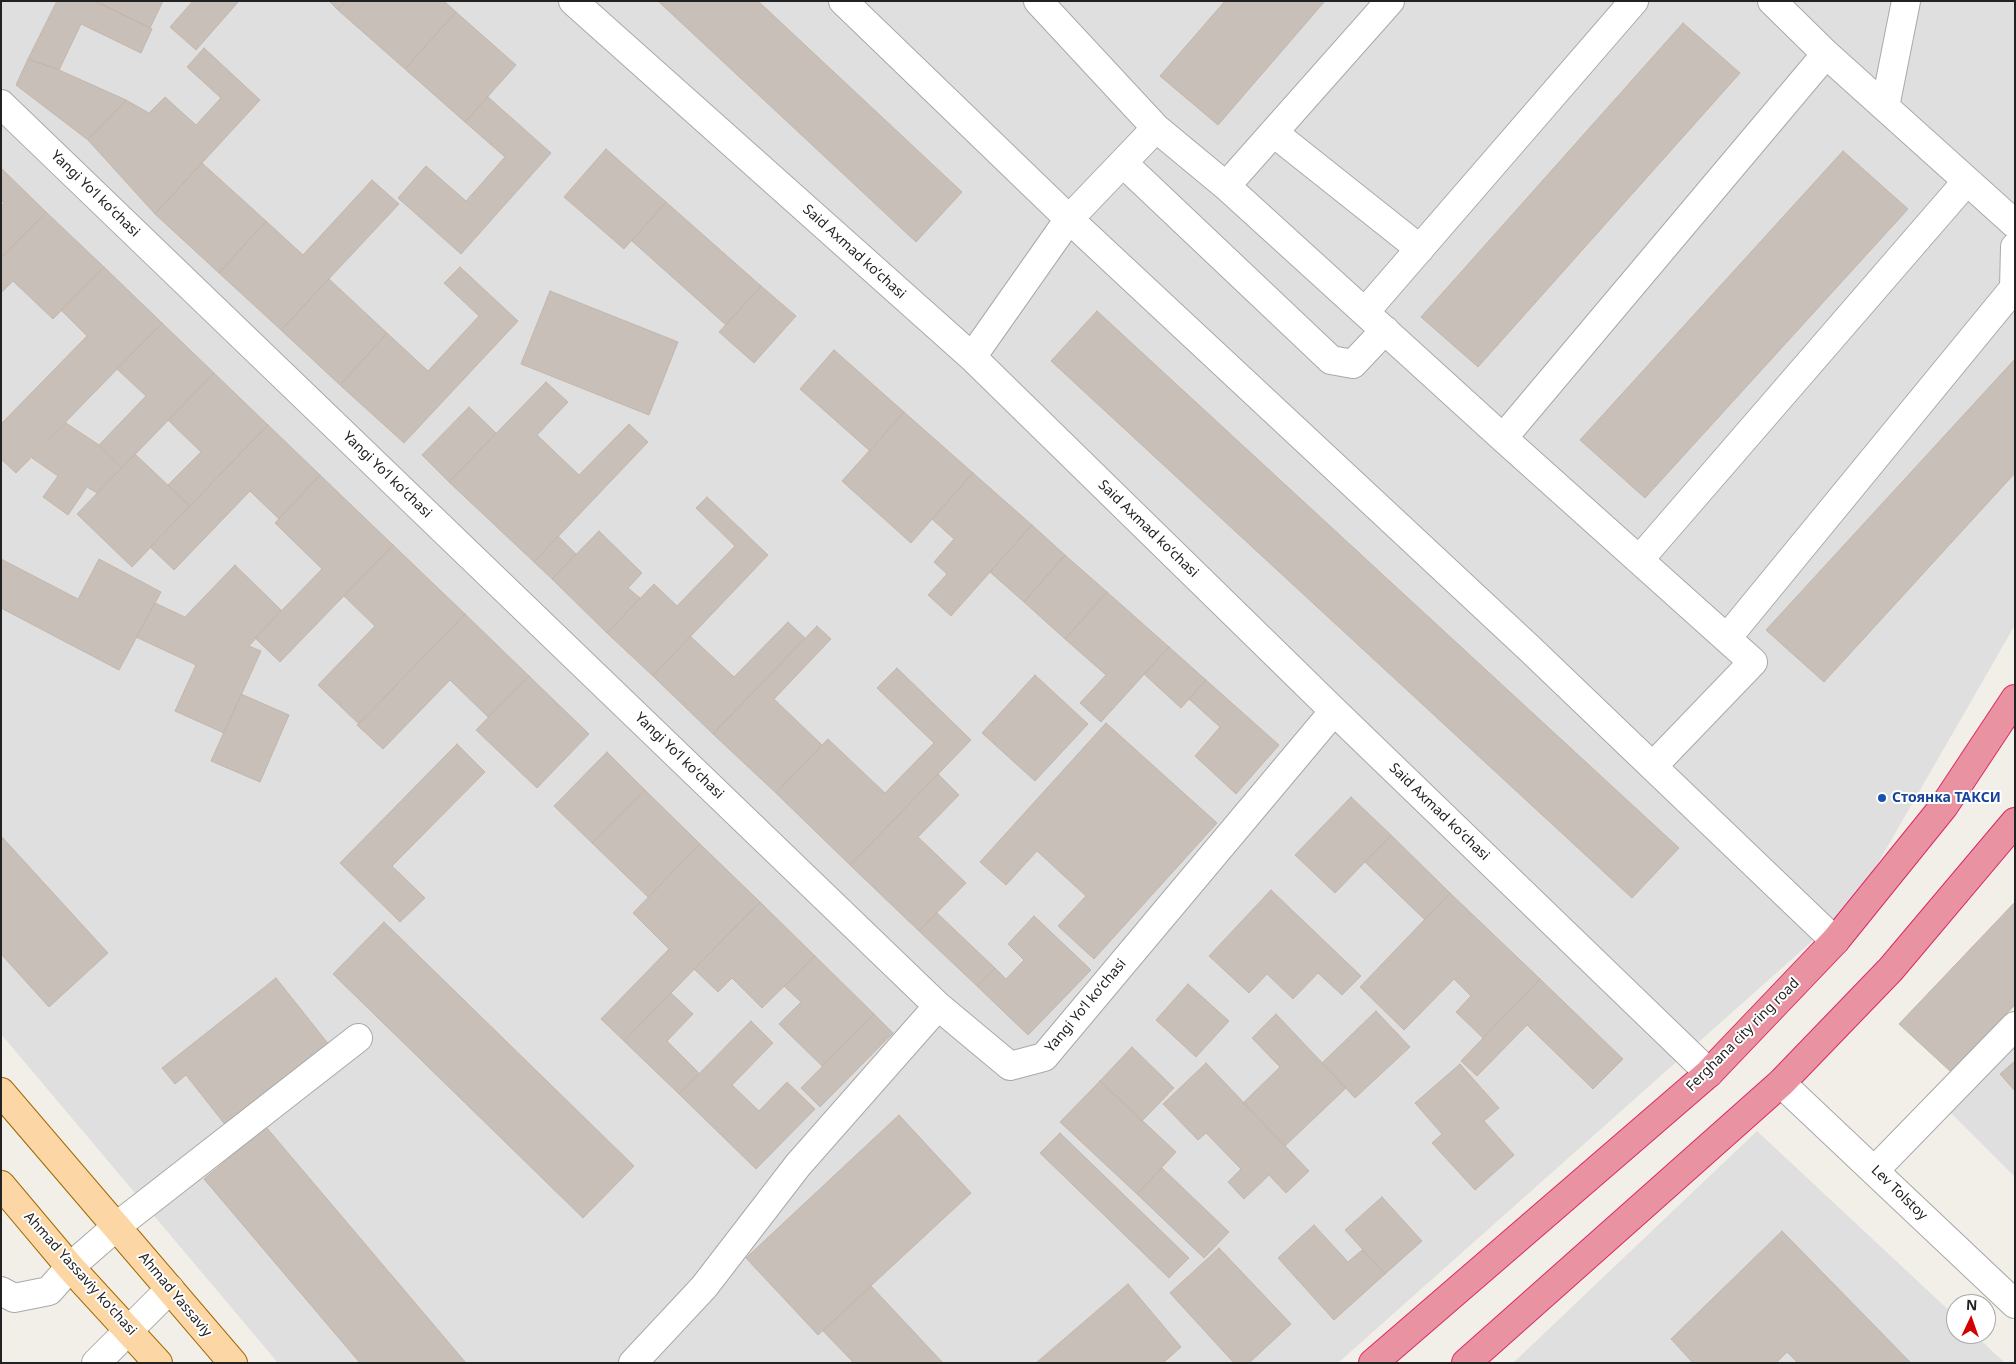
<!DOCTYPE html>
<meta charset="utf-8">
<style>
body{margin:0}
#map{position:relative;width:2016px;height:1364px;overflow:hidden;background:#f2efe9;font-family:"Noto Sans",sans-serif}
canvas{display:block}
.frame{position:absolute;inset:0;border:2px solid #222;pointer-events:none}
.north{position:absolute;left:1946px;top:1294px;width:50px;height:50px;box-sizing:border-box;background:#fff;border:1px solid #a7a7a7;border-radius:50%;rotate:3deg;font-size:14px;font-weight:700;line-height:20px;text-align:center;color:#222}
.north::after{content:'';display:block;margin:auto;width:18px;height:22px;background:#d40000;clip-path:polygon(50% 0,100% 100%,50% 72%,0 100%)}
</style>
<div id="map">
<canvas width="2016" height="1364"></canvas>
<div class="frame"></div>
<div class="north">N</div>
</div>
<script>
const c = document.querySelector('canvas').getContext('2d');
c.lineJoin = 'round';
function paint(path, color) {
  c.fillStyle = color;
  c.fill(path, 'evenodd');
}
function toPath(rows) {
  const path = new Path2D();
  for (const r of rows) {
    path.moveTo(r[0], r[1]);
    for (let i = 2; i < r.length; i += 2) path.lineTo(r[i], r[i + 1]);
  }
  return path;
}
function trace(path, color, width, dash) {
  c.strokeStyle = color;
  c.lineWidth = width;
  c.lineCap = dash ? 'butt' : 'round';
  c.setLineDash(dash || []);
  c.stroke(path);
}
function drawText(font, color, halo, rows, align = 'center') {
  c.font = font + ' "Noto Sans",sans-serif';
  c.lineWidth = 4;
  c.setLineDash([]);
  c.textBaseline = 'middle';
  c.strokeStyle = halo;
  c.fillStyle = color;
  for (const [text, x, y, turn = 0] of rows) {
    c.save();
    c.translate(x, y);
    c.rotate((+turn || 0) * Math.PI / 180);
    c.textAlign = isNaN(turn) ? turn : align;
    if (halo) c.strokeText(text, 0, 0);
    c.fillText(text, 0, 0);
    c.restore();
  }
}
const residential = toPath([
 [1,1,2015,1,2015,625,1855,903,1338,1363,278,1363,1,1034],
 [2015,1046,2015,1177,1950,1112],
 [1757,1131,1956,1317,1956,1334,1974,1334,2005,1363,1513,1363]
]);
const building = toPath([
 [57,1,95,1,152,29,141,53,81,24,59,70,28,59,57,1],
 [95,1,163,1,150,28,95,1],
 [193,1,239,1,196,50,170,27,193,1],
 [329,1,345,1,338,10,329,1],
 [345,1,444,1,456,12,405,69,338,10,345,1],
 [658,1,758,1,962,192,916,242,658,1],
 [1225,1,1325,1,1218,125,1160,76,1225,1],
 [456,12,516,65,465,122,405,69,456,12],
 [1683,23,1740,73,1478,367,1421,317,1683,23],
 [204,48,260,100,155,214,88,140,126,100,149,113,165,97,196,125,221,98,187,67,204,48],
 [28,59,59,70,126,100,88,140,16,85,28,59],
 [488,97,551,153,461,254,398,198,426,166,466,201,505,157,465,122,488,97],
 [606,149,666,202,624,249,564,197,606,149],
 [1843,151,1908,209,1645,498,1580,440,1843,151],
 [202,163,266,221,219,273,155,214,202,163],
 [1,168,46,212,1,258,1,206,4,203,1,200,1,168],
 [372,180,399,204,281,330,219,273,266,221,303,255,372,180],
 [666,202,761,286,726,325,632,241,666,202],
 [46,212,104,267,53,319,13,281,1,293,1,258,46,212],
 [104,267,162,323,16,473,1,459,1,424,87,336,61,310,104,267],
 [460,267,518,321,404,443,340,385,387,333,428,371,479,316,444,283,460,267],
 [329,279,387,333,340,385,281,330,329,279],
 [761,286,796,316,754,363,719,332,761,286],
 [550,291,678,342,649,415,521,364,550,291],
 [1097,311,1679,848,1632,898,1051,361,1097,311],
 [162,323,214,373,122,468,99,445,146,396,117,369,162,323],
 [834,350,904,412,870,451,800,389,834,350],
 [2015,359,2015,473,1824,682,1766,630,2015,359],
 [214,373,268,425,190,506,168,485,201,452,168,420,214,373],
 [546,382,568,402,537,435,579,475,629,424,648,442,534,562,449,482,546,382],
 [469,407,496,433,449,482,422,455,469,407],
 [904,412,973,473,911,543,842,481,904,412],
 [66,423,99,445,122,468,97,493,87,487,68,515,43,497,58,476,32,458,66,423],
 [268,425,320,475,279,519,250,491,174,570,150,547,268,425],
 [135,454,190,506,132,567,77,514,135,454],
 [973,473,1032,525,951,616,928,595,947,574,934,562,954,539,932,519,973,473],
 [320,475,393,545,280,662,255,638,322,569,275,523,320,475],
 [707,497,768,555,653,676,607,633,654,584,677,606,735,546,696,508,707,497],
 [1032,525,1065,555,1024,602,990,572,1032,525],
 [599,531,642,573,628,588,640,598,607,633,552,579,599,531],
 [558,536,576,554,552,579,534,562,558,536],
 [393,545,465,614,359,724,318,685,375,626,344,596,393,545],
 [1065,555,1107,592,1065,639,1024,602,1065,555],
 [1,559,78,599,99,559,161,592,119,670,1,608,1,559],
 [235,565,281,610,249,646,261,651,224,733,175,711,196,665,136,637,155,603,185,617,235,565],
 [1107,592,1169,647,1101,722,1080,703,1106,675,1065,639,1107,592],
 [465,614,529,676,488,717,450,680,383,749,357,725,465,614],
 [788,622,805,638,713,734,653,676,690,636,734,677,788,622],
 [817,626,831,639,774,699,822,745,776,793,713,734,817,626],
 [1169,647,1206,680,1181,708,1144,674,1169,647],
 [897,668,971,740,850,865,776,793,828,739,885,793,934,743,877,688,897,668],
 [1035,675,1088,724,1035,781,982,733,1035,675],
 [529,676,589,734,537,788,476,730,529,676],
 [1206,680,1279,745,1236,794,1195,756,1220,727,1189,699,1206,680],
 [241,694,289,715,260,782,211,761,241,694],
 [1106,723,1217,823,1094,959,1058,926,1086,896,1037,851,1006,885,980,862,1106,723],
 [457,744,485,772,392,866,425,898,400,922,340,863,457,744],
 [607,752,645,790,592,843,554,806,607,752],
 [938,774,959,795,918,837,966,883,919,931,850,865,938,774],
 [645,790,700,844,648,897,592,843,645,790],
 [1351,797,1391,835,1335,893,1295,855,1351,797],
 [1391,835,1450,893,1425,920,1365,862,1391,835],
 [1,836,108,953,49,1007,1,954,1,836],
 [700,844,760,902,624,1041,601,1019,669,949,633,913,700,844],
 [1271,890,1361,976,1342,995,1318,973,1293,999,1267,974,1249,993,1209,956,1271,890],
 [1450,893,1540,979,1483,1038,1456,1012,1471,996,1454,979,1404,1030,1360,987,1450,893],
 [760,902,815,956,762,1008,732,978,718,992,694,969,760,902],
 [2015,902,2015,1005,1951,1072,1899,1024,2015,902],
 [937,913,995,968,977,986,919,931,937,913],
 [1034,916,1091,970,1028,1035,977,986,995,968,1006,979,1024,960,1008,944,1034,916],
 [384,922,634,1166,583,1218,333,974,384,922],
 [815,956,874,1014,822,1066,779,1024,801,1002,784,986,815,956],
 [276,978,330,1046,227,1127,186,1075,175,1084,162,1068,276,978],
 [1540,979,1623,1059,1593,1089,1527,1025,1477,1076,1461,1061,1540,979],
 [1188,984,1229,1021,1196,1057,1156,1020,1188,984],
 [671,993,693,1014,667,1041,699,1073,679,1094,624,1041,671,993],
 [1376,1011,1410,1047,1355,1098,1322,1063,1376,1011],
 [874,1014,893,1033,820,1107,801,1088,874,1014],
 [1276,1014,1346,1088,1285,1146,1243,1103,1280,1067,1252,1038,1276,1014],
 [751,1021,773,1043,732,1085,759,1111,787,1082,815,1109,756,1169,679,1094,751,1021],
 [1132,1047,1174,1088,1142,1121,1100,1081,1132,1047],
 [2015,1061,2015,1091,2000,1074,2015,1061],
 [1206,1063,1309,1171,1286,1193,1269,1175,1244,1199,1228,1182,1241,1169,1206,1133,1198,1140,1163,1104,1206,1063],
 [1460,1064,1499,1108,1484,1121,1514,1155,1475,1190,1432,1143,1442,1134,1415,1103,1460,1064],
 [1100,1081,1176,1152,1137,1194,1060,1122,1100,1081],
 [899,1115,971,1193,818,1335,746,1258,899,1115],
 [266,1127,466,1363,360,1363,204,1179,266,1127],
 [1060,1133,1189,1258,1169,1278,1040,1153,1060,1133],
 [1162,1168,1229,1232,1204,1258,1137,1194,1162,1168],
 [1382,1197,1422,1241,1385,1274,1345,1230,1382,1197],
 [1314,1225,1348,1262,1362,1250,1385,1274,1334,1320,1278,1258,1314,1225],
 [1782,1231,1911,1363,1798,1363,1787,1352,1776,1363,1693,1363,1671,1339,1782,1231],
 [1219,1248,1291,1324,1249,1363,1234,1363,1170,1293,1219,1248],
 [1128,1284,1181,1347,1163,1363,1036,1363,1128,1284],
 [871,1286,943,1363,854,1363,823,1331,871,1286]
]);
const minor = toPath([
 [573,1,972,357,1334,711,1709,1073],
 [843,1,1069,219,1529,648,1835,941],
 [1772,1,1826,54,2015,224],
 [1,104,938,1006,1010,1066,1044,1057,1334,711],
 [1885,107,1906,1],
 [1156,128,1226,186,1503,438,1753,662,1653,766],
 [1274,133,1420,249],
 [1123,163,1331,360,1353,364,1385,330],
 [1226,186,1390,1],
 [1365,312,1634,1],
 [972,357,1069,219,1156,128,1038,1],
 [1503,438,1826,54],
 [1639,560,1967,181],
 [1727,638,2014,288,2015,247],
 [1781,1083,2015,1304],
 [1875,1170,2015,1026],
 [1,1291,14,1298,49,1291,70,1267,117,1226,358,1038],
 [96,1363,170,1289],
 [633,1363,704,1287,798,1165,938,1006]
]);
const major = toPath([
 [1,1092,233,1363],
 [1,1185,70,1267,158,1363]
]);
const highway = toPath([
 [1373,1363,1709,1073,1835,941,1944,806,2015,699],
 [1466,1363,1781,1083,1891,969,2015,822]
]);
const markers = [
 [1882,798,5,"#1a4fb4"]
];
const streetNames = [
 ["Yangi Yoʻl koʻchasi",95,194,44],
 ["Said Axmad koʻchasi",854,252,42],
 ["Yangi Yoʻl koʻchasi",387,475,44],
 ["Said Axmad koʻchasi",1148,529,44],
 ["Yangi Yoʻl koʻchasi",679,756,44],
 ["Said Axmad koʻchasi",1439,812,44],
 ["Yangi Yoʻl koʻchasi",1086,1006,-50],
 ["Ferghana city ring road",1743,1035,-45],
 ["Lev Tolstoy",1899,1193,44],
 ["Ahmad Yassaviy ko'chasi",80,1274,48],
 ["Ahmad Yassaviy",175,1295,50]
];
const transitNames = [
 ["Стоянка ТАКСИ",1892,798]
];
paint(residential, '#e0dfdf');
paint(building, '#c7bfb8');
trace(building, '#c4b6ab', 1);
trace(minor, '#a9a9a9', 30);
trace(major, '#a06b00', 30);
trace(highway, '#dc2a67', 30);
trace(minor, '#fff', 28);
trace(major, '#fcd6a4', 28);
trace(highway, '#e892a2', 28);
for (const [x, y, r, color] of markers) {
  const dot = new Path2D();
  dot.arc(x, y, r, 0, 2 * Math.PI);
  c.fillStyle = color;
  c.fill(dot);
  trace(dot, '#fff', 2);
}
drawText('14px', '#222', '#fff', streetNames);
drawText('bold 14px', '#164399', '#fff', transitNames, 'left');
</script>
